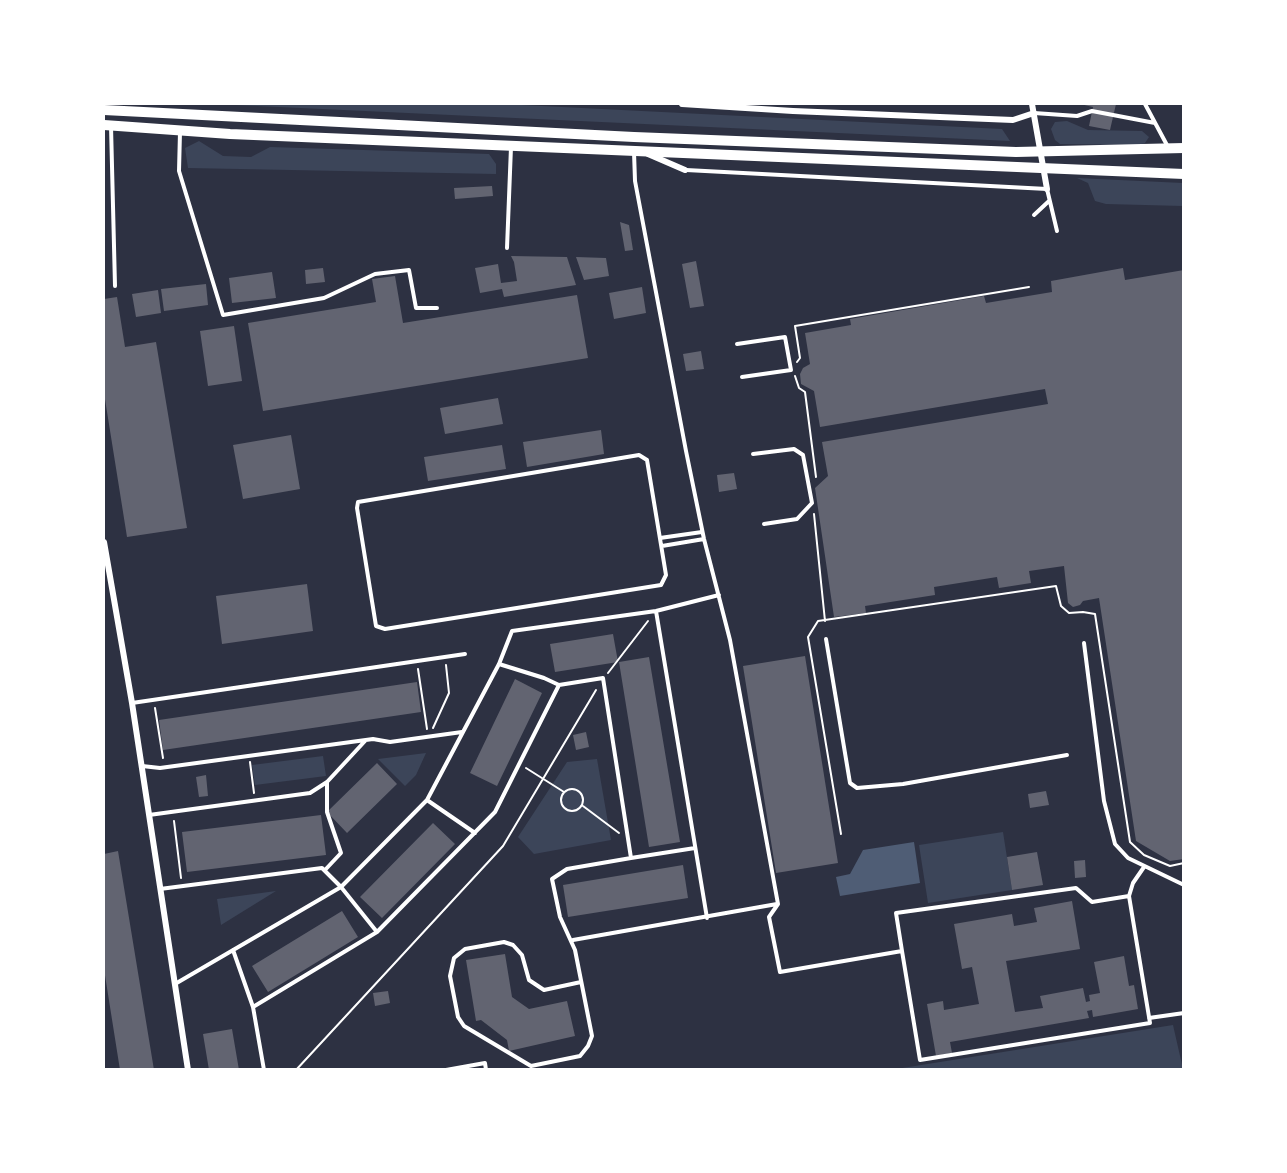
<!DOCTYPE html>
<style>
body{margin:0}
#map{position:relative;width:1287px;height:1173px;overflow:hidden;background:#2d3142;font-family:"Noto Sans",sans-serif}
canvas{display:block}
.frame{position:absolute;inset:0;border:105px solid #fff;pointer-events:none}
</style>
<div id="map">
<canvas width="1287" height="1173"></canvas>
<div class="frame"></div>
</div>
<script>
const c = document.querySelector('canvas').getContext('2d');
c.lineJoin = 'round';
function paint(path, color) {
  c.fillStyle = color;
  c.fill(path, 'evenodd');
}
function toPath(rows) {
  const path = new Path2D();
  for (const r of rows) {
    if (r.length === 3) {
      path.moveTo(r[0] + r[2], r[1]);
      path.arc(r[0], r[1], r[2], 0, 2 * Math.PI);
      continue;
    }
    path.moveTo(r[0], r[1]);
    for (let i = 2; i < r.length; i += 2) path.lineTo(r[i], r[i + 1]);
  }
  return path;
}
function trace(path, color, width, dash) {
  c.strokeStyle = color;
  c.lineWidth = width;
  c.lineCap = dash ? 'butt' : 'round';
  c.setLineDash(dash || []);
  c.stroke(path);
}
const green = toPath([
 [214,104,502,104,1002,129,1010,141],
 [1067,121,1088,130,1142,131,1149,137,1145,143,1140,145,1060,144,1055,140,1051,129,1055,122],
 [199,141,223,156,251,157,270,147,489,154,496,164,496,174,188,168,185,148],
 [1077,178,1183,183,1183,206,1106,204,1095,201,1088,183],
 [426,753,416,775,405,786,378,759],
 [323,756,326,776,255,785,252,765],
 [597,759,611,840,534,854,518,837,567,762],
 [1003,832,1012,890,928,903,919,845],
 [276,891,221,925,217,899],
 [1173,1025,1183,1069,896,1069]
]);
const water = toPath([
 [914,842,920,883,840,896,836,877,850,874,863,850]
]);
const building = toPath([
 [1080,104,1116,104,1110,130,1089,126,1093,107],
 [492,186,493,196,455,199,454,188],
 [620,222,629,225,633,250,625,251],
 [511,256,567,257,576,285,504,297,502,289,480,293,475,268,498,264,501,283,517,281,514,262],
 [576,257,606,258,609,276,584,280],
 [696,261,704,306,690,308,682,264],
 [323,268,325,282,306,284,305,270],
 [1123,268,1125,280,1184,270,1184,859,1170,861,1136,841,1099,598,1083,601,1080,605,1073,607,1068,603,1064,566,1029,571,1031,583,999,588,997,577,934,587,935,595,865,606,866,613,834,617,815,488,828,476,822,442,1048,404,1045,389,820,427,814,391,801,384,800,374,803,368,810,364,805,333,851,325,850,319,984,296,986,303,1052,292,1051,281],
 [272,272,276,298,232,303,229,278],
 [395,276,403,323,577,295,588,358,263,411,248,323,376,302,372,279],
 [206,284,208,305,164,311,161,289],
 [642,287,646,313,614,319,609,293],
 [158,290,161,313,136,317,132,294],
 [117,297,125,347,156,342,187,528,127,537,104,393,104,299],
 [234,326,242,381,208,386,200,331],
 [701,351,704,369,686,371,683,354],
 [498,398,503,424,445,434,440,408],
 [601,430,604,454,527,467,523,442],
 [291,435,300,489,243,499,233,445],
 [502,445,506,469,428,481,424,457],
 [734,473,737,489,719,492,717,475],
 [307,584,313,631,222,644,216,596],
 [613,634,618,662,555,672,550,644],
 [805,656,838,863,776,873,743,666],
 [649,657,680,842,649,847,619,662],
 [515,679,542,693,497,786,470,773],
 [417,682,421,712,163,750,159,720],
 [586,732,589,747,576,750,573,735],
 [377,763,397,784,347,833,327,812],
 [206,775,208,796,199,797,196,777],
 [1046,791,1049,805,1030,808,1028,794],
 [321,815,326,855,187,872,182,832],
 [433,823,455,844,382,918,360,897],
 [118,851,154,1070,120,1070,104,969,104,854],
 [1037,852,1043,885,1012,890,1007,857],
 [1085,860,1086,877,1075,878,1074,861],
 [683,865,688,898,568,917,563,885],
 [1072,901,1080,949,1006,961,1015,1012,1043,1008,1040,996,1083,988,1086,1002,1090,1001,1089,995,1100,993,1094,962,1124,956,1129,986,1134,985,1138,1009,1093,1017,1092,1010,1087,1011,1089,1018,950,1042,952,1053,936,1056,927,1004,943,1001,944,1010,979,1004,972,967,962,969,954,924,1012,914,1014,926,1037,922,1034,908],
 [342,911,358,937,268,992,252,966],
 [505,954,512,997,529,1009,567,1001,575,1036,509,1051,507,1040,481,1020,476,1021,466,960],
 [388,991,390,1003,375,1006,373,993],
 [232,1029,239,1070,209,1070,203,1034]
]);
const path = toPath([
 [797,362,800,358,795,326,1029,287],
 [795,376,799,388,805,392,816,477],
 [814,514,825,621],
 [418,669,427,729],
 [608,673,648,621],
 [155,708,163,758],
 [433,728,449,693,446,665],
 [250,762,254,793],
 [526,768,564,792],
 [572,800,11],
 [583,806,619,833],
 [174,821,181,878],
 [841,834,808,637,818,621,1056,586,1061,606,1069,613,1083,612,1095,614,1130,842,1144,855,1170,866,1184,863],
 [296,1070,503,846,596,690]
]);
const service = toPath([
 [1145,104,1168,147],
 [1034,113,1077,116,1092,111,1155,123],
 [111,126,115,286],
 [180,132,179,171,223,315,324,298,375,274,409,270,416,308,437,308],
 [634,152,635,181,686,451,704,539,730,640,778,904,769,917,780,972,902,951,896,913,1076,888,1092,902,1129,896,1133,883,1144,867],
 [686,170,1047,189,1057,231],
 [1034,215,1049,201],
 [507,248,511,147],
 [737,344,785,337,791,370,742,377],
 [753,454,794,449,803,455,812,503,797,519,764,524],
 [639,455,647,460,666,575,661,585,385,629,376,626,357,508,358,502,639,455],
 [660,538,702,532],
 [662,546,704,539],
 [656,611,707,918],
 [826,639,850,783,857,788,903,784,1067,755],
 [1084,643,1104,801,1115,844,1128,858,1184,885],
 [499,664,544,678,559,685],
 [132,703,465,654],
 [142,766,160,768,373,739,390,742,462,732],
 [427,800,475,833],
 [149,815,310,793,327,782,365,741],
 [631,858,695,848],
 [325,870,341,853,327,812,327,782],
 [160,889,322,868,341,887,377,932],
 [573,940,777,904],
 [233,950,253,1007,264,1070],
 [902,951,920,1060,1150,1023,1129,896],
 [175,984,341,887,427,800,499,664,512,631,656,611,719,595],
 [253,1007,377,932,495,812,559,685,603,678,631,858,567,869,552,879,560,917,575,950,592,1036,588,1046,580,1056,531,1066,464,1026,458,1017,450,976,454,958,465,949,504,942,513,945,522,955,529,980,544,990,581,982],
 [1149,1018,1184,1013],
 [446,1070,485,1063,486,1070]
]);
const minor = toPath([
 [682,104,793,111,1013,120,1034,113],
 [1032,104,1047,189],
 [648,154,685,170],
 [104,542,132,703,188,1070]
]);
const primary = toPath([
 [104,110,634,137,1016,152,1184,148],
 [104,125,230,134,1184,174]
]);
paint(green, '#3c4559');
paint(water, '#4f5d75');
paint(building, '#626471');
trace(path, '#fff', 2);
trace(service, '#fff', 4);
trace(minor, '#fff', 6);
trace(primary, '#fff', 10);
</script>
